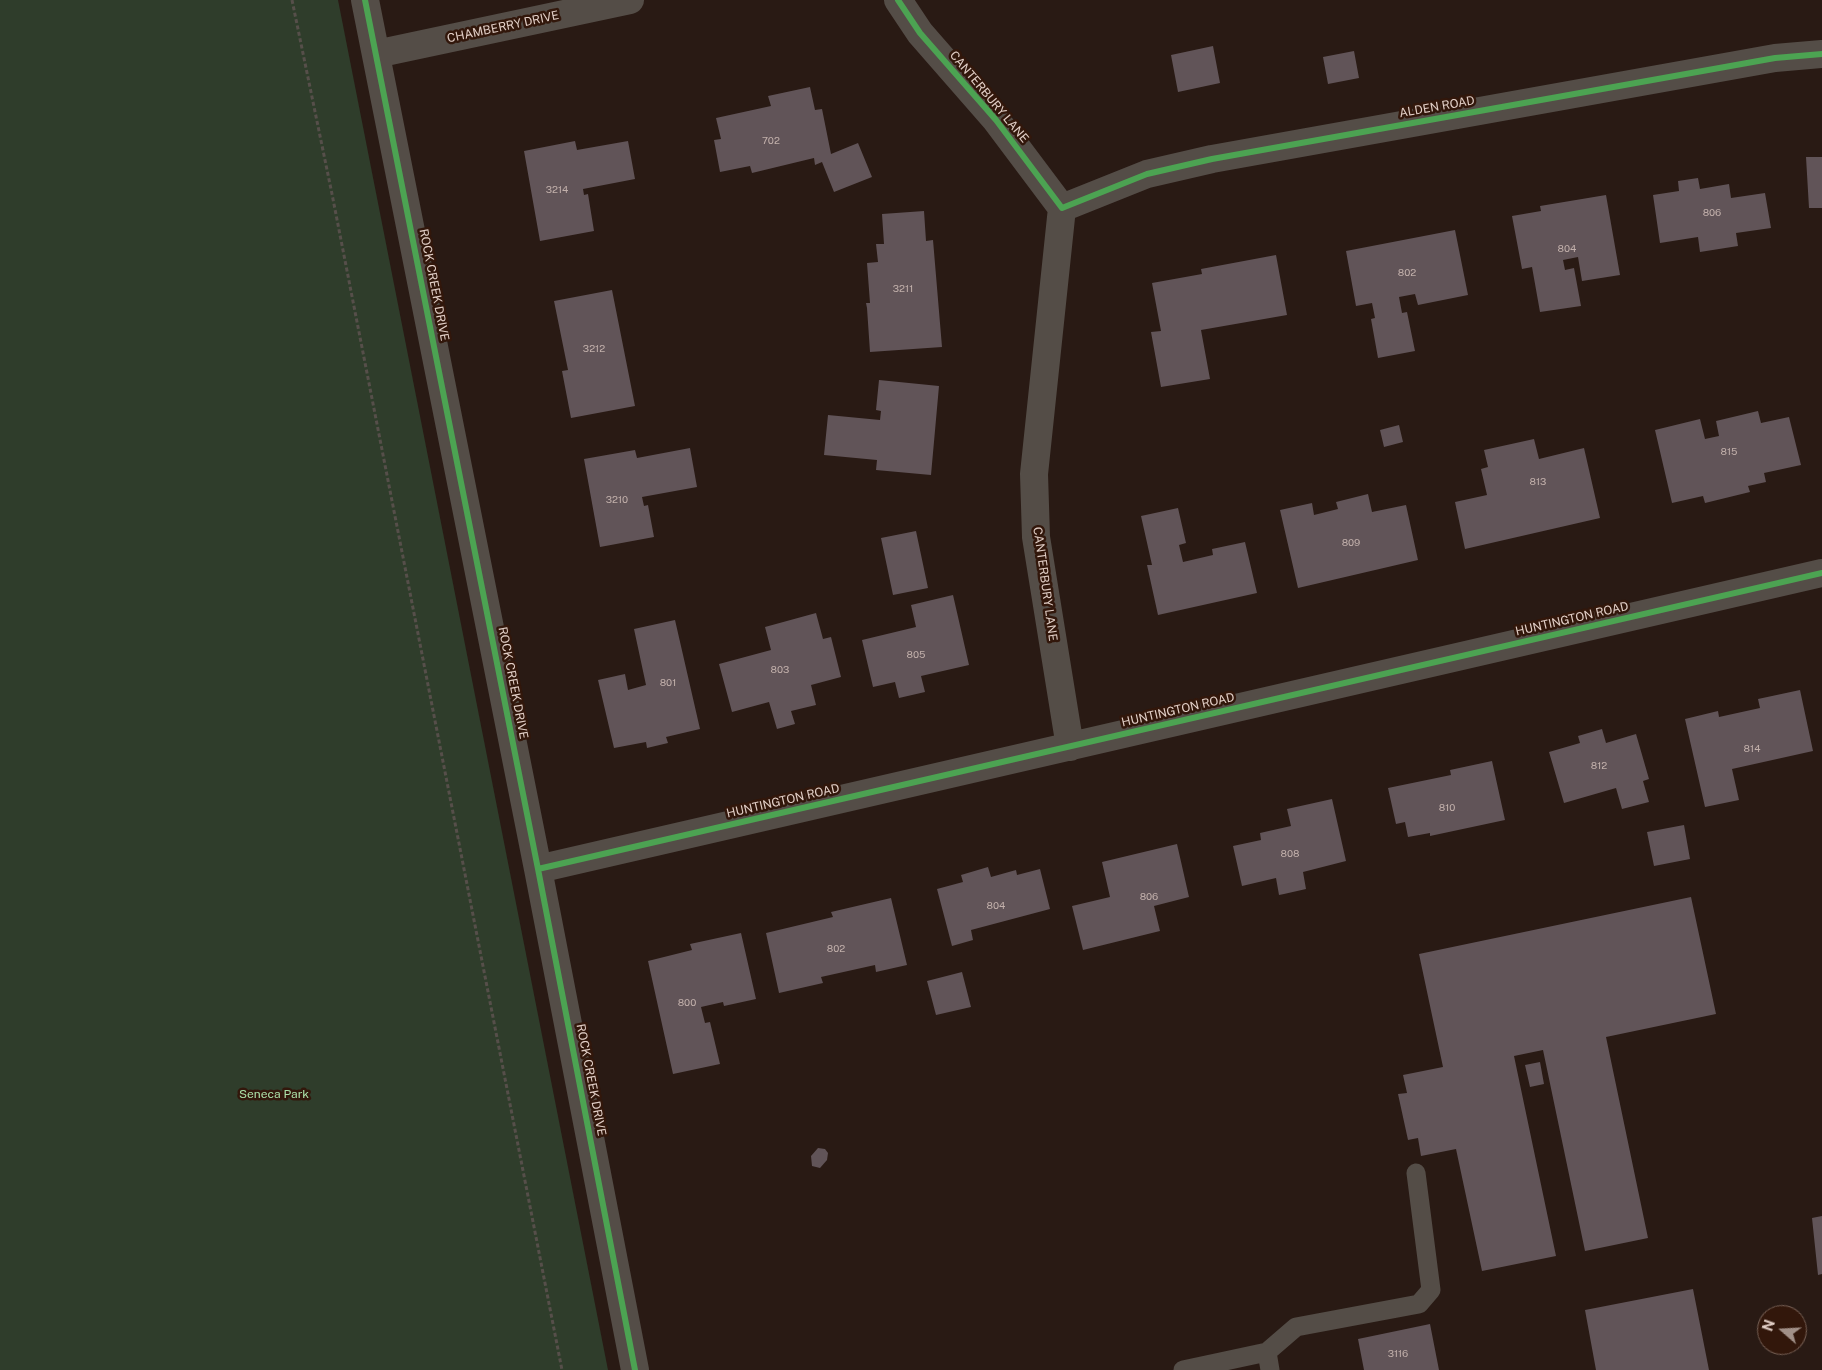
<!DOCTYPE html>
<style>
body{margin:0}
#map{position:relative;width:1822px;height:1370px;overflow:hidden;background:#291a14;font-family:"Public Sans",sans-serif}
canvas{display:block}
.north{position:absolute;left:1757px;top:1305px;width:50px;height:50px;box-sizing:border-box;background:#32170b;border:1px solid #786156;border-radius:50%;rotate:289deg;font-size:14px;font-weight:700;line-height:20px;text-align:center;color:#e2cfc7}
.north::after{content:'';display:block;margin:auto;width:18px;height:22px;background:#a19088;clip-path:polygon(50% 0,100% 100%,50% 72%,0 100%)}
</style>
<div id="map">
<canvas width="1822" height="1370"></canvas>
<div class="north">N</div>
</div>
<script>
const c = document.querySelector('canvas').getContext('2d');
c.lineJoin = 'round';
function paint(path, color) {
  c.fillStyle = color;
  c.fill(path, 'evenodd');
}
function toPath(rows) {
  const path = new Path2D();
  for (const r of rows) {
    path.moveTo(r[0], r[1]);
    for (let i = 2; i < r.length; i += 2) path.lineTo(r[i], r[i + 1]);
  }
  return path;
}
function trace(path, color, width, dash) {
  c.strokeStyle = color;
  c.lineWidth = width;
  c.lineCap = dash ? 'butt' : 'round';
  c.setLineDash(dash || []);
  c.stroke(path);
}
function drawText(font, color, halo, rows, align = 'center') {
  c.font = font + ' "Public Sans",sans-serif';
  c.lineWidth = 5;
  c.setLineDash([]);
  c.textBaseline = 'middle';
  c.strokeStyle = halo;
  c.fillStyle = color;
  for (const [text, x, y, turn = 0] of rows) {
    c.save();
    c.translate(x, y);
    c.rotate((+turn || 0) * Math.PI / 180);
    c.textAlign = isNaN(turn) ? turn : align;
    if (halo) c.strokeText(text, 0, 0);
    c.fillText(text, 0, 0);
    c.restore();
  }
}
const green = toPath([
 [0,0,338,0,608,1370,0,1370]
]);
const building = toPath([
 [1213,46,1220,83,1178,92,1171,55],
 [1354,51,1359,78,1328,84,1323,57],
 [810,87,815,110,822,109,831,154,858,143,872,177,834,192,822,162,815,165,814,158,752,173,750,166,720,172,714,140,721,139,716,118,771,106,768,96],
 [575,141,577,150,628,141,635,179,583,189,584,195,588,194,594,231,540,241,524,151],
 [1806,157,1822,157,1822,208,1809,208],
 [1698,178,1700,189,1729,184,1731,198,1765,193,1771,228,1736,233,1738,246,1700,252,1698,237,1660,243,1653,195,1679,191,1678,181],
 [1606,195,1620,275,1582,281,1578,257,1563,260,1565,270,1574,268,1581,306,1540,312,1532,267,1522,269,1512,216,1541,211,1540,206],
 [924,211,926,241,933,240,942,347,870,352,867,308,866,303,870,303,867,263,878,262,876,244,884,244,882,214],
 [1455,230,1468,295,1418,305,1415,294,1399,297,1402,313,1407,312,1415,351,1378,358,1371,319,1375,318,1372,303,1356,306,1346,251],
 [1276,255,1287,315,1201,330,1210,379,1161,387,1151,332,1161,331,1152,283,1202,274,1201,269],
 [612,290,635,406,571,418,562,371,568,370,554,301],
 [879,380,939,386,931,475,876,470,877,460,824,455,828,415,880,420,881,411,876,410],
 [1758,411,1761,423,1789,417,1801,465,1764,473,1766,482,1748,486,1750,492,1705,503,1703,496,1672,503,1655,430,1700,419,1705,439,1719,436,1716,421],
 [1399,425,1403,442,1384,447,1380,430],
 [1534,439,1539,459,1584,448,1600,518,1465,549,1455,502,1487,495,1481,469,1488,467,1484,450],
 [690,448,697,487,642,497,644,506,648,505,654,537,600,547,584,459,635,450,637,458],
 [1368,494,1372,512,1406,505,1418,560,1298,588,1280,510,1312,503,1314,515,1338,509,1336,502],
 [1178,508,1186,543,1179,545,1183,562,1213,555,1212,549,1245,542,1257,593,1158,615,1147,565,1152,565,1141,516],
 [916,531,928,588,893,595,881,538],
 [953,595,969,665,921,676,925,692,899,698,895,682,873,687,862,640,916,627,911,605],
 [816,613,823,639,831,637,841,677,811,685,816,705,791,711,795,724,777,729,769,702,732,712,719,664,771,650,765,627],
 [675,620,700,729,666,737,668,743,647,748,646,742,614,748,598,680,625,674,628,690,646,685,634,629],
 [1800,690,1813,751,1732,769,1739,800,1705,807,1685,719,1718,711,1719,717,1760,708,1758,699],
 [1602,729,1606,743,1636,734,1649,779,1643,781,1649,802,1622,809,1616,788,1564,803,1549,752,1580,743,1578,736],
 [1492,761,1505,820,1430,836,1430,833,1408,837,1405,822,1396,824,1388,788,1451,775,1450,770],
 [1332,799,1346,861,1303,872,1306,889,1284,894,1279,895,1276,878,1242,886,1233,846,1261,840,1260,833,1291,826,1287,809],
 [1684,825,1690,859,1654,866,1647,832],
 [1177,844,1189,897,1154,906,1160,931,1083,950,1072,906,1110,897,1102,862],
 [988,867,991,877,1016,870,1017,875,1040,869,1050,909,971,930,973,940,952,946,937,889,963,882,961,875],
 [1691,897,1716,1014,1606,1037,1648,1238,1585,1251,1543,1050,1514,1056,1556,1256,1482,1271,1456,1149,1421,1156,1418,1138,1408,1140,1398,1094,1407,1093,1403,1075,1443,1067,1419,954],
 [891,898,907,965,876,972,875,965,821,977,823,983,779,993,766,933,833,917,831,912],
 [741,933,756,999,724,1006,723,1002,701,1007,705,1023,710,1022,720,1064,673,1074,648,961,692,950,690,944],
 [962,972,971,1007,936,1015,927,981],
 [1540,1062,1544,1084,1530,1087,1525,1065],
 [818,1148,825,1149,828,1153,827,1160,820,1168,812,1166,811,1156],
 [1822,1216,1822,1274,1818,1275,1812,1218],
 [1693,1289,1709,1370,1596,1370,1585,1310],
 [1430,1324,1439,1370,1364,1370,1358,1339]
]);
const path = toPath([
 [292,0,332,194,562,1370]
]);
const service = toPath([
 [1267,1352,1296,1327,1419,1304,1431,1290,1416,1173],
 [1183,1370,1267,1352,1270,1370]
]);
const minor = toPath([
 [365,0,538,869,635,1370],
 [898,0,920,33,996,120,1062,208,1034,474,1036,537,1070,747],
 [376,54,630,0],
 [1062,208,1147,174,1212,159,1775,58,1822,54],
 [538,869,1822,573]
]);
const cycleway = toPath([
 [365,0,538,869,635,1370],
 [898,0,920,33,996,120,1062,208,1147,174,1212,159,1775,58,1822,54],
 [538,869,1822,573]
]);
const numberNames = [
 ["702",771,141],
 ["3214",557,190],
 ["806",1712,213],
 ["804",1567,249],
 ["802",1407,273],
 ["3211",903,289],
 ["3212",594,349],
 ["815",1729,452],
 ["813",1538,482],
 ["3210",617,500],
 ["809",1351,543],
 ["805",916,655],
 ["803",780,670],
 ["801",668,683],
 ["814",1752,749],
 ["812",1599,766],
 ["810",1447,808],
 ["808",1290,854],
 ["806",1149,897],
 ["804",996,906],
 ["802",836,949],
 ["800",687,1003],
 ["3116",1398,1354]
];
const streetNames = [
 ["CHAMBERRY DRIVE",503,27,-12],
 ["CANTERBURY LANE",989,97,50],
 ["ALDEN ROAD",1437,107,-10],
 ["ROCK CREEK DRIVE",434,285,79],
 ["CANTERBURY LANE",1045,584,82],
 ["HUNTINGTON ROAD",1572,619,-13],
 ["ROCK CREEK DRIVE",513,683,79],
 ["HUNTINGTON ROAD",1178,710,-13],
 ["HUNTINGTON ROAD",783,801,-13],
 ["ROCK CREEK DRIVE",591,1080,79]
];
const parkNames = [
 ["Seneca Park",274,1094]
];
paint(green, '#2f3d2b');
paint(building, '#615458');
trace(path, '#564f4a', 3, [4, 2.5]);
trace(service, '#544d47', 19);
trace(minor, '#544d47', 28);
trace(cycleway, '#4ca352', 6);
drawText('10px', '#c2b0ab', null, numberNames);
drawText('12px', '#e2cfc7', '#32170b', streetNames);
drawText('12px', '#abe1a9', '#32170b', parkNames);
</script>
